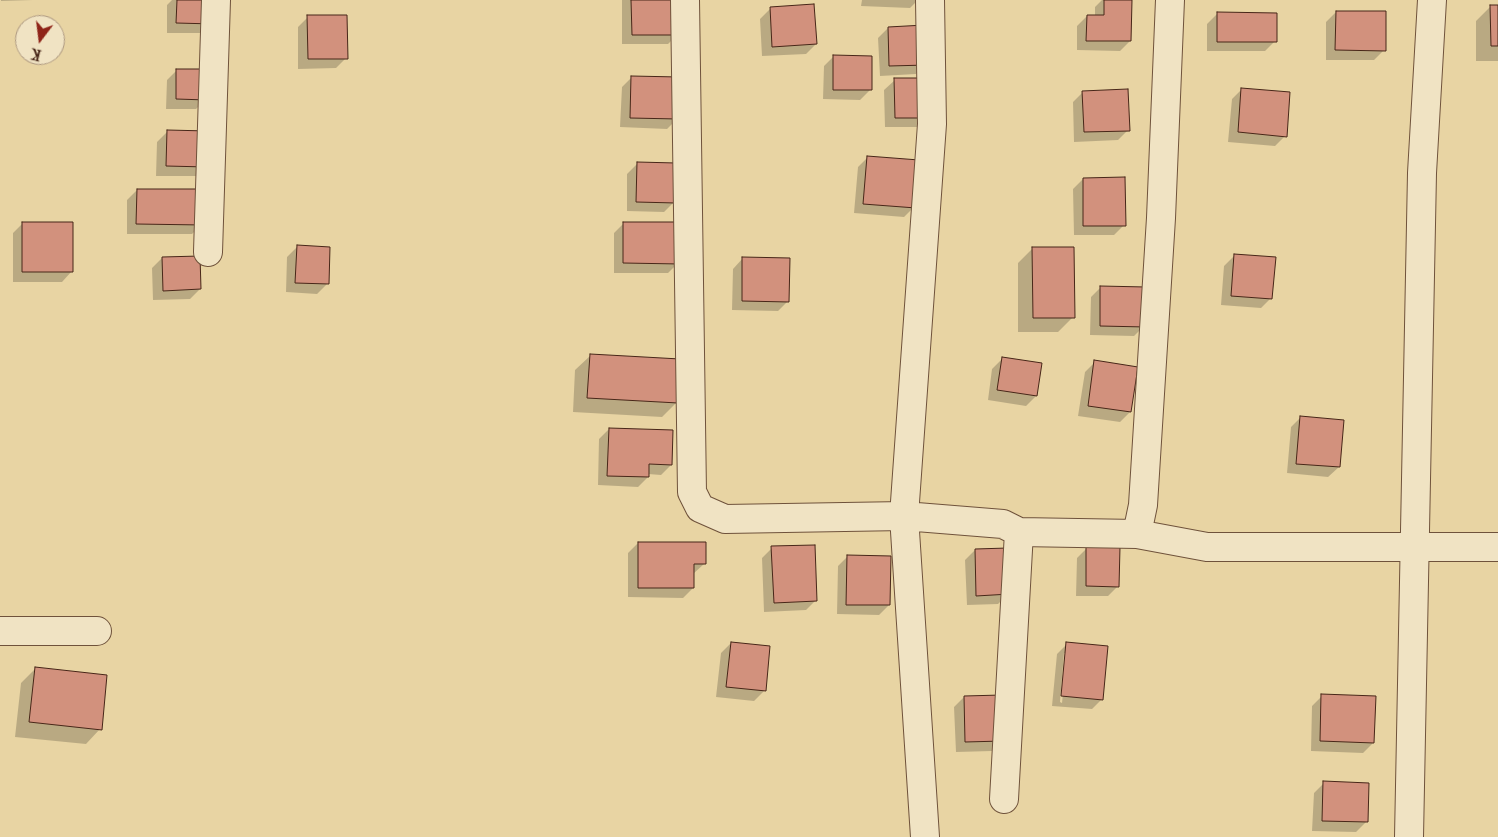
<!DOCTYPE html>
<style>
body{margin:0}
#map{position:relative;width:1498px;height:837px;overflow:hidden;background:#e8d4a3;font-family:"IM FELL Great Primer",serif}
canvas{display:block}
.north{position:absolute;left:15px;top:15px;width:50px;height:50px;box-sizing:border-box;background:#f0e3c3;border:1px solid #ac977f;border-radius:50%;rotate:195deg;font-size:14px;font-weight:700;line-height:20px;text-align:center;color:#472618}
.north::after{content:'';display:block;margin:auto;width:18px;height:22px;background:#8f2418;clip-path:polygon(50% 0,100% 100%,50% 72%,0 100%)}
</style>
<div id="map">
<canvas width="1498" height="837"></canvas>
<div class="north">K</div>
</div>
<script>
const c = document.querySelector('canvas').getContext('2d');
c.lineJoin = 'round';
function paint(path, color) {
  c.fillStyle = color;
  c.fill(path, 'evenodd');
}
function toPath(rows) {
  const path = new Path2D();
  for (const r of rows) {
    path.moveTo(r[0], r[1]);
    for (let i = 2; i < r.length; i += 2) path.lineTo(r[i], r[i + 1]);
  }
  return path;
}
function trace(path, color, width, dash) {
  c.strokeStyle = color;
  c.lineWidth = width;
  c.lineCap = dash ? 'butt' : 'round';
  c.setLineDash(dash || []);
  c.stroke(path);
}
const shadow = toPath([
 [1,0,33,0,1,1],
 [172,0,213,0,203,33,167,33,167,5],
 [622,0,678,0,678,34,668,44,622,44],
 [862,0,918,0,910,8,861,6],
 [1102,0,1130,0,1130,41,1120,51,1077,50,1077,26,1087,16,1095,16,1095,7],
 [813,6,816,44,806,54,762,56,760,19,770,9],
 [1491,6,1498,6,1498,61,1476,61,1476,21],
 [1336,12,1384,50,1374,60,1326,60,1326,22],
 [1217,14,1275,41,1265,51,1207,51,1207,24],
 [308,17,346,58,336,68,298,69,298,27],
 [888,28,926,64,916,74,880,76,878,38],
 [834,56,870,90,860,100,823,99,824,66],
 [177,70,206,99,196,109,166,109,167,80],
 [632,77,677,119,667,129,620,127,622,87],
 [895,80,927,117,917,127,885,127,884,90],
 [1242,89,1285,136,1275,146,1228,142,1232,99],
 [1083,92,1128,130,1118,140,1074,142,1073,102],
 [167,132,206,166,196,176,156,176,157,142],
 [868,157,914,207,904,217,854,213,858,167],
 [637,164,674,202,664,212,627,211,627,174],
 [1083,179,1124,225,1114,235,1074,235,1073,189],
 [137,190,202,224,192,234,127,234,127,200],
 [23,223,72,271,62,282,13,282,13,233],
 [624,223,678,263,668,273,614,273,614,233],
 [297,247,327,284,317,294,286,292,287,257],
 [1033,248,1073,317,1058,332,1018,332,1018,263],
 [1234,256,1271,298,1261,308,1221,305,1224,266],
 [162,258,200,289,190,299,153,300,152,268],
 [743,258,788,301,778,311,732,310,733,269],
 [1101,287,1144,326,1134,336,1090,335,1091,297],
 [590,356,677,402,662,417,573,412,575,370],
 [1002,359,1036,396,1026,406,988,400,992,369],
 [1095,362,1130,412,1120,422,1078,416,1085,372],
 [1301,417,1339,467,1328,477,1287,473,1291,427],
 [609,429,671,465,661,475,648,474,648,477,638,487,598,485,599,439],
 [638,543,704,564,693,574,693,588,683,598,628,597,628,553],
 [772,548,816,600,806,610,764,612,762,558],
 [1087,548,1118,586,1108,596,1076,596,1077,558],
 [975,550,1008,594,998,604,967,605,965,560],
 [848,556,889,605,879,615,837,614,838,566],
 [731,643,764,691,754,701,716,697,721,653],
 [1067,644,1102,699,1092,709,1052,706,1057,654],
 [1064,653,1067,653,1062,703,1060,702],
 [35,669,100,729,86,744,15,737,21,683],
 [1322,696,1373,743,1363,753,1311,751,1312,706],
 [964,697,1002,741,992,751,956,752,954,707],
 [1324,783,1366,822,1356,832,1312,831,1314,793]
]);
const building = toPath([
 [177,0,214,0,214,24,176,23,177,0],
 [631,0,679,0,679,35,632,35,631,0],
 [1104,0,1132,0,1131,41,1086,41,1087,15,1104,15,1104,0],
 [814,4,817,44,772,47,770,7,814,4],
 [1490,5,1498,5,1498,46,1491,46,1490,5],
 [1336,11,1386,11,1386,51,1335,50,1336,11],
 [1217,12,1277,13,1277,42,1217,42,1217,12],
 [307,15,347,15,348,59,308,59,307,15],
 [925,25,927,65,889,66,888,27,925,25],
 [833,55,872,56,872,90,833,90,833,55],
 [176,69,208,69,207,100,176,99,176,69],
 [631,76,679,77,678,119,630,118,631,76],
 [894,78,927,78,928,118,895,118,894,78],
 [1241,88,1290,92,1287,137,1238,132,1241,88],
 [1128,89,1130,131,1084,132,1082,91,1128,89],
 [167,130,208,131,207,167,166,166,167,130],
 [867,156,919,160,916,208,863,204,867,156],
 [637,162,676,163,676,203,636,202,637,162],
 [1125,177,1126,226,1083,226,1083,178,1125,177],
 [137,189,204,189,203,225,136,224,137,189],
 [22,222,73,222,73,272,22,272,22,222],
 [623,222,680,222,680,264,623,263,623,222],
 [297,245,330,247,329,284,295,283,297,245],
 [1032,247,1074,247,1075,318,1033,318,1032,247],
 [1234,254,1276,257,1272,299,1231,296,1234,254],
 [200,256,201,289,163,291,162,257,200,256],
 [742,257,790,258,789,302,742,301,742,257],
 [1100,286,1146,287,1146,327,1100,326,1100,286],
 [590,354,680,359,678,403,587,398,590,354],
 [1002,357,1042,363,1037,396,997,390,1002,357],
 [1094,360,1138,367,1131,412,1088,406,1094,360],
 [1300,416,1344,420,1340,467,1296,464,1300,416],
 [609,428,673,430,672,465,649,464,649,477,607,476,609,428],
 [638,542,706,542,706,564,694,564,694,588,638,588,638,542],
 [815,545,817,601,774,603,771,546,815,545],
 [1086,547,1120,547,1119,587,1086,586,1086,547],
 [1008,548,1010,594,976,596,975,549,1008,548],
 [847,555,891,556,890,605,846,605,847,555],
 [731,642,770,646,766,691,726,687,731,642],
 [1066,642,1108,646,1103,700,1061,696,1066,642],
 [35,667,107,675,102,730,29,722,35,667],
 [1321,694,1376,696,1374,743,1320,741,1321,694],
 [1002,695,1003,741,965,742,964,696,1002,695],
 [1323,781,1369,783,1368,822,1322,821,1323,781]
]);
const minor = toPath([
 [685,0,692,492,700,508,725,519,904,516,1003,524,1019,532,1137,534,1207,547,1498,547],
 [208,252,216,0],
 [1137,534,1143,505,1161,218,1170,0],
 [0,631,97,631],
 [1004,799,1019,532],
 [925,837,904,516,932,124,930,0],
 [1409,837,1422,173,1432,0]
]);
paint(shadow, '#0003');
paint(building, '#d2917d');
trace(building, '#472618', 1);
trace(minor, '#6f523b', 30);
trace(minor, '#f0e3c3', 28);
</script>
